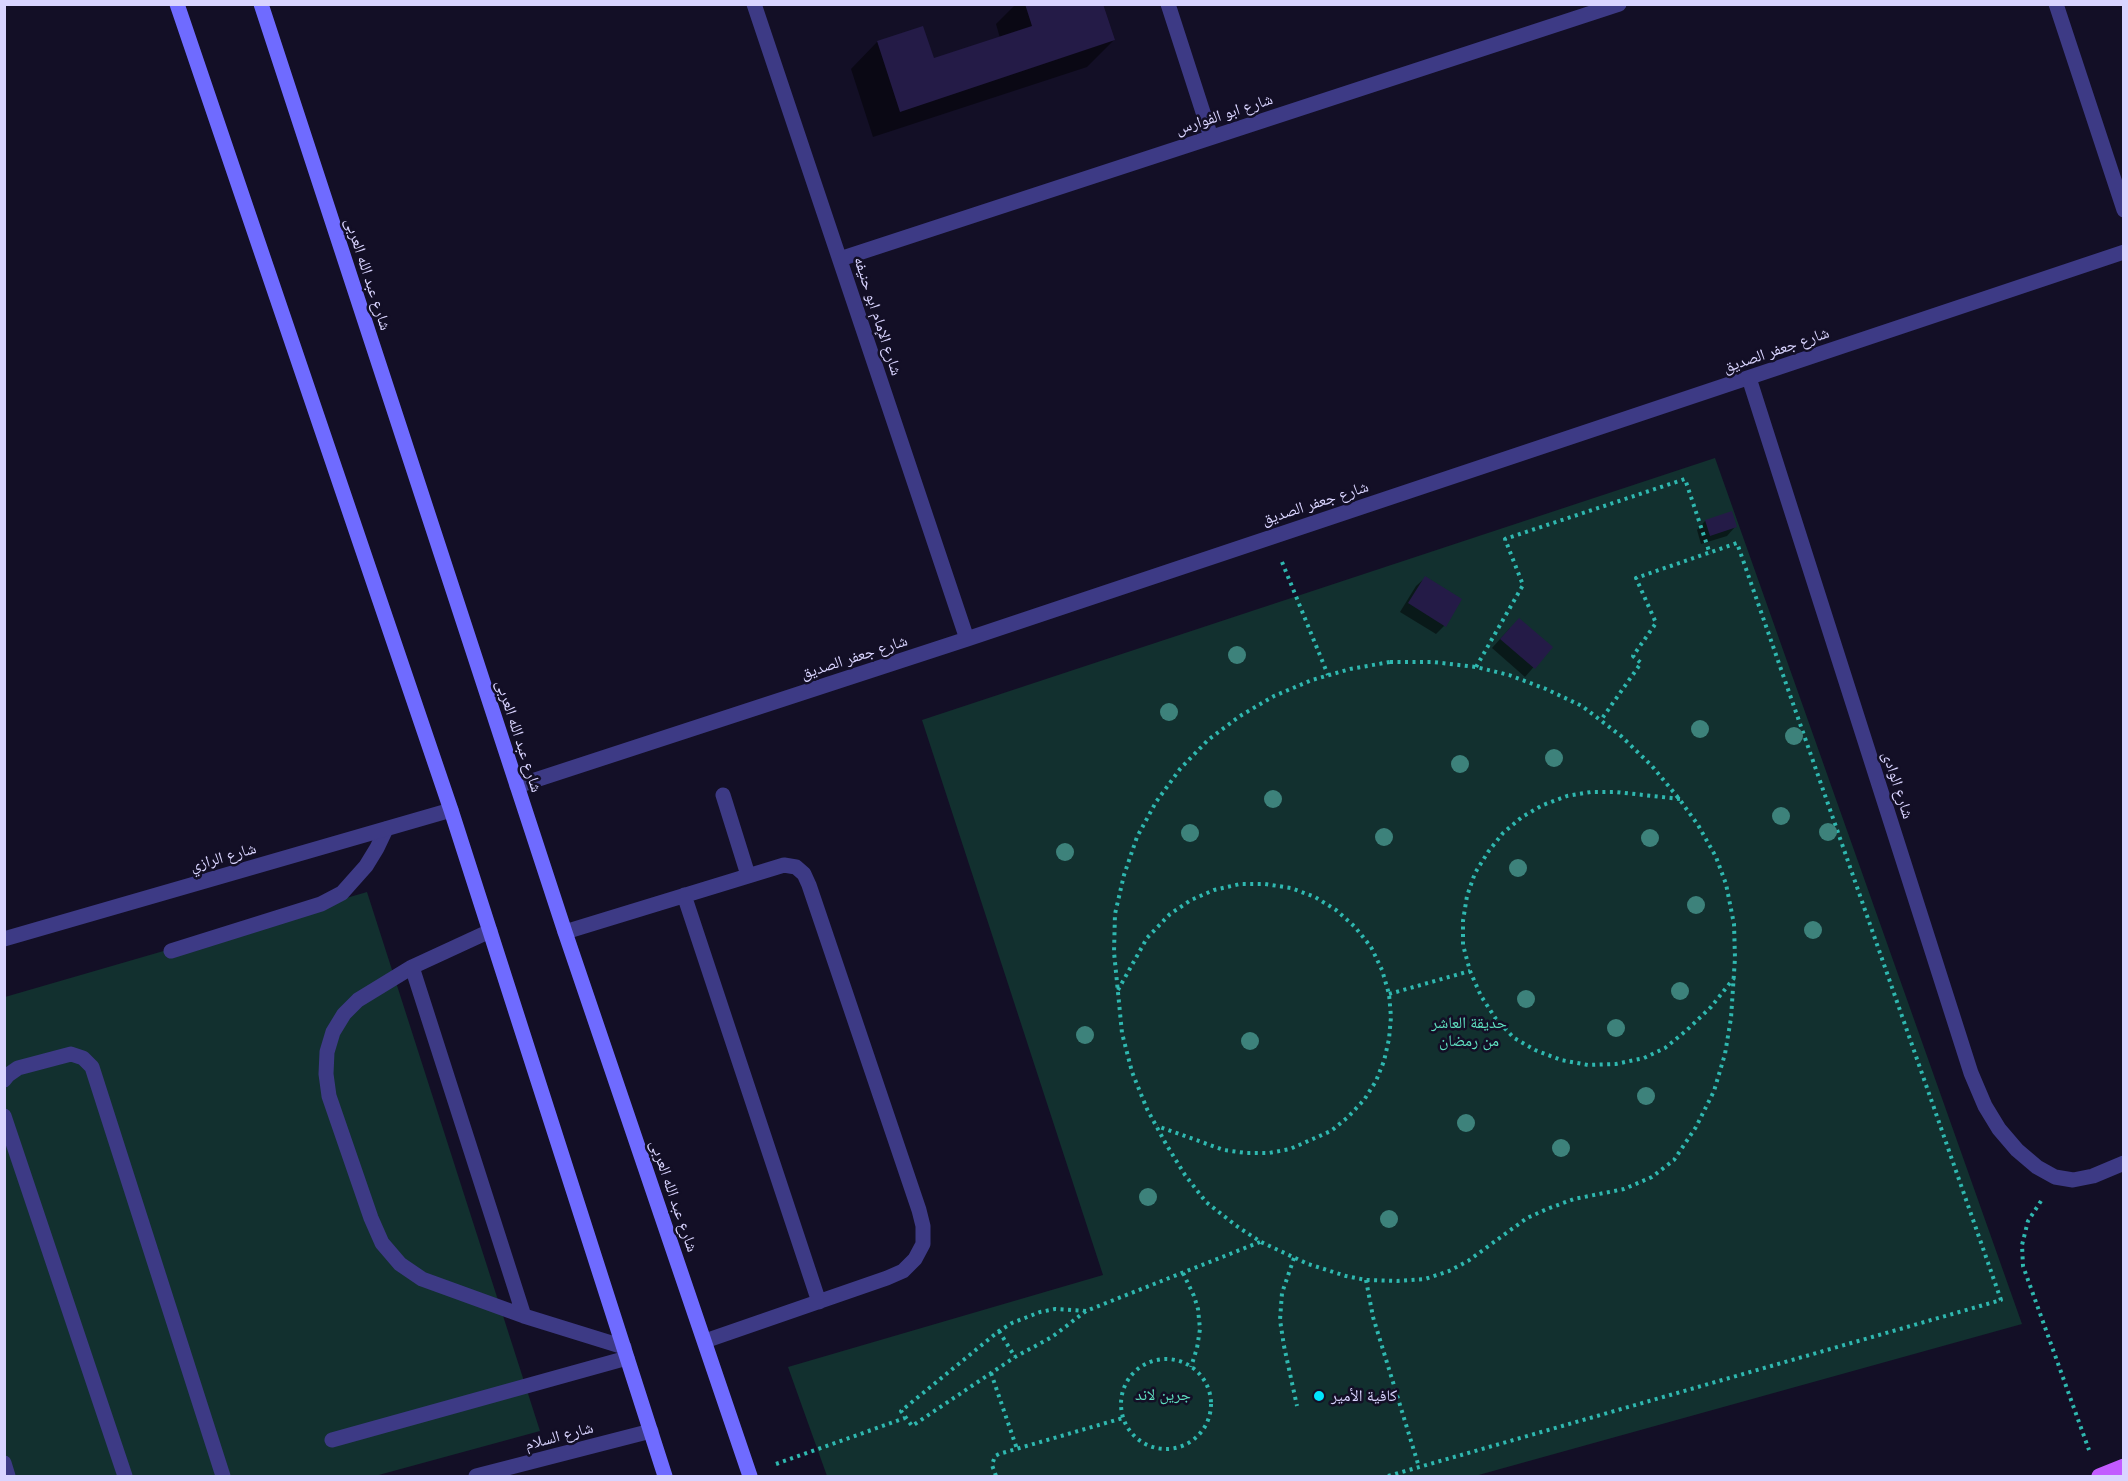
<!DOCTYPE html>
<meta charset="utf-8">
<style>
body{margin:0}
#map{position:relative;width:2128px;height:1481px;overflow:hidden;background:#130f26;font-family:Lato,sans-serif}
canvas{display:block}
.frame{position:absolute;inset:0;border:6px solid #d9d4ff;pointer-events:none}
</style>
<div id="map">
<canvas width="2128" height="1481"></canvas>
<div class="frame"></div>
</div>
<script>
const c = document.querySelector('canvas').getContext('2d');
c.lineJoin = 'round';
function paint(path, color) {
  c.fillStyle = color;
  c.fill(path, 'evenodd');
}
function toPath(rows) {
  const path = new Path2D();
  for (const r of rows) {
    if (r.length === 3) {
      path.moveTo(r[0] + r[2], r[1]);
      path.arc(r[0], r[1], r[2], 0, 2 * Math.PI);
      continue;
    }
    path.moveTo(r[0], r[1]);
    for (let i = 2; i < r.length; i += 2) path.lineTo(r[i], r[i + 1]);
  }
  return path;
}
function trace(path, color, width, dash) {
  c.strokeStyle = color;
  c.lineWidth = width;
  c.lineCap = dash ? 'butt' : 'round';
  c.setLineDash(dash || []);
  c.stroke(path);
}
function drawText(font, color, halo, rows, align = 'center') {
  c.font = font + ' Lato,"Noto Naskh Arabic",sans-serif';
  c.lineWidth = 5;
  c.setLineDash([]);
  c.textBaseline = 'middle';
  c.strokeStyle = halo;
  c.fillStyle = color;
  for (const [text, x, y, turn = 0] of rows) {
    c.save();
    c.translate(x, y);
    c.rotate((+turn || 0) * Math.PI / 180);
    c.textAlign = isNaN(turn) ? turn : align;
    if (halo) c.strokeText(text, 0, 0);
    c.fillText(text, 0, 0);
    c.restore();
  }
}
const green = toPath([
 [1715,458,2022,1324,1475,1476,827,1476,788,1367,1103,1275,922,720],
 [367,892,540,1431,375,1476,5,1476,5,997]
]);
const shadow = toPath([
 [1016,4,1102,4,1114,40,1087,67,873,137,851,69,877,42,922,28,933,60,1000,38,996,24],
 [1731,513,1735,527,1727,536,1701,544,1697,530,1705,521],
 [1425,578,1444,626,1436,634,1400,612,1416,586],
 [1510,628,1551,647,1525,677,1492,648]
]);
const building = toPath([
 [1025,4,1103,4,1115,40,900,112,877,41,923,26,934,58,1032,26],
 [1732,511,1737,527,1710,536,1705,520],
 [1425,576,1462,599,1446,627,1408,603],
 [1519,618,1553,647,1535,669,1500,639]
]);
const path = toPath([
 [1282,562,1328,675],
 [1390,662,1433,662,1476,667,1509,675,1546,689,1582,706,1621,736,1652,766,1680,800,1698,825,1716,857,1726,884,1734,924,1735,958,1731,1018,1725,1054,1714,1091,1696,1127,1674,1160,1652,1177,1624,1189,1574,1199,1547,1209,1527,1218,1468,1261,1449,1271,1425,1279,1397,1281,1366,1280,1346,1276,1308,1264,1261,1242,1238,1227,1206,1202,1185,1175,1166,1144,1147,1109,1132,1072,1122,1033,1114,952,1115,914,1124,875,1137,837,1156,802,1180,769,1208,740,1240,716,1274,696,1312,680,1350,669,1390,662],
 [1476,667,1523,585,1505,539,1685,479,1710,554],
 [1680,799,1616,792,1591,792,1567,796,1543,805,1522,817,1503,833,1488,852,1475,873,1467,896,1463,921,1463,945,1470,971,1481,996,1496,1019,1514,1038,1535,1050,1561,1060,1588,1065,1616,1064,1644,1058,1665,1048,1687,1030,1711,1007,1734,978],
 [1118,990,1147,938,1170,914,1191,900,1214,890,1240,884,1265,884,1291,888,1315,897,1336,910,1355,927,1371,947,1382,970,1389,994,1391,1017,1389,1039,1384,1061,1376,1081,1364,1100,1348,1117,1331,1131,1290,1149,1269,1153,1246,1153,1224,1150,1157,1126],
 [1389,994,1470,971],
 [2041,1201,2028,1221,2022,1245,2023,1266,2089,1450],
 [1294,1258,1282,1293,1280,1320,1284,1346,1297,1406],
 [1183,1273,1194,1296,1198,1309,1200,1329,1197,1348,1191,1367],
 [1366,1280,1373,1317,1419,1467],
 [1086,1311,1055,1309,1040,1312,1012,1323,999,1331,901,1411,912,1426,1015,1357,1052,1337,1086,1311,1260,1242],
 [999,1331,1015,1357],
 [1166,1404,45],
 [991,1373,1017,1449],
 [776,1464,905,1418],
 [996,1476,992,1465,995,1456,999,1454,1123,1418],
 [1388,1476,2001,1300,1737,543,1636,578,1656,623,1633,656,1641,663,1601,720]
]);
const lane = toPath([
 [723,795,748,875],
 [684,895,819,1302],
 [490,931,412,967,358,1000,344,1014,333,1032,327,1052,326,1074,329,1096,371,1218,382,1243,400,1264,422,1279,524,1316,624,1347],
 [565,932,784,865,796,867,804,874,809,885,919,1210,923,1226,923,1244,915,1259,903,1271,887,1278,705,1341],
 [171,951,321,904,342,893,366,866,377,848,386,829],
 [412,967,524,1316],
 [4,1080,8,1075,18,1068,71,1054,83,1058,92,1067,223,1476],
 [4,1116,125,1476],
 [332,1440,627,1358],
 [4,1463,8,1476]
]);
const street = toPath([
 [754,4,967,639],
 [1168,4,1211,137],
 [2056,4,2124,210],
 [840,259,1619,4],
 [1749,378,1971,1073,1985,1106,1999,1129,2017,1150,2037,1167,2055,1177,2073,1180,2093,1176,2124,1163],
 [517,786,967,639,2124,252],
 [4,939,451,810],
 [476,1476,651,1431]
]);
const secondary = toPath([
 [177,4,451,810,665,1476],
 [261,4,565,932,750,1476]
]);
const primary = toPath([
 [2099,1476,2124,1466]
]);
const trees = [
 [1237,655],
 [1169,712],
 [1700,729],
 [1794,736],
 [1554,758],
 [1460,764],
 [1273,799],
 [1781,816],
 [1828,832],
 [1190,833],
 [1384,837],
 [1650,838],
 [1065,852],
 [1518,868],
 [1696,905],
 [1813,930],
 [1680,991],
 [1526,999],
 [1616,1028],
 [1085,1035],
 [1250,1041],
 [1646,1096],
 [1466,1123],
 [1561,1148],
 [1148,1197],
 [1389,1219]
];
const markers = [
 [1319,1396,6,"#00e5ff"]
];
const streetNames = [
 ["شارع ابو الفوارس",1224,114,-18],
 ["شارع عبد الله العربى",368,274,72],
 ["شارع الإمام ابو حنيفه",878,316,72],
 ["شارع جعفر الصديق",1776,350,-19],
 ["شارع جعفر الصديق",1315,503,-18],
 ["شارع جعفر الصديق",854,657,-18],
 ["شارع عبد الله العربى",519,736,72],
 ["شارع الوادى",1898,785,72],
 ["شارع الرازي",223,857,-16],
 ["شارع عبد الله العربى",674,1196,71],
 ["شارع السلام",559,1436,-15]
];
const parkNames = [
 ["حديقة العاشر",1469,1023],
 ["من رمضان",1469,1041],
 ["جرين لاند",1163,1395]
];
const poiNames = [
 ["كافية الأمير",1331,1396]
];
paint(green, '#12302f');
paint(shadow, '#0007');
paint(building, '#241b47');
trace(path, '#2fb8b0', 4, [3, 4.5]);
trace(lane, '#3d3a85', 15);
trace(street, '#3d3a85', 15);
trace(secondary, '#6f6bff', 15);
trace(primary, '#c25bff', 15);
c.fillStyle = '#3d827b';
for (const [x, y] of trees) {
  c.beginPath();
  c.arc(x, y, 9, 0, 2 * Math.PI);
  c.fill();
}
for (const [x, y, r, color] of markers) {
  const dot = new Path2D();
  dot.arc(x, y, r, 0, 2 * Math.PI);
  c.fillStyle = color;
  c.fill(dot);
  trace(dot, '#130f26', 2);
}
drawText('16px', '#d9d4ff', '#130f26', streetNames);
drawText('16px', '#5fe0c0', '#130f26', parkNames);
drawText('16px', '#d9d4ff', '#130f26', poiNames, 'left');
</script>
